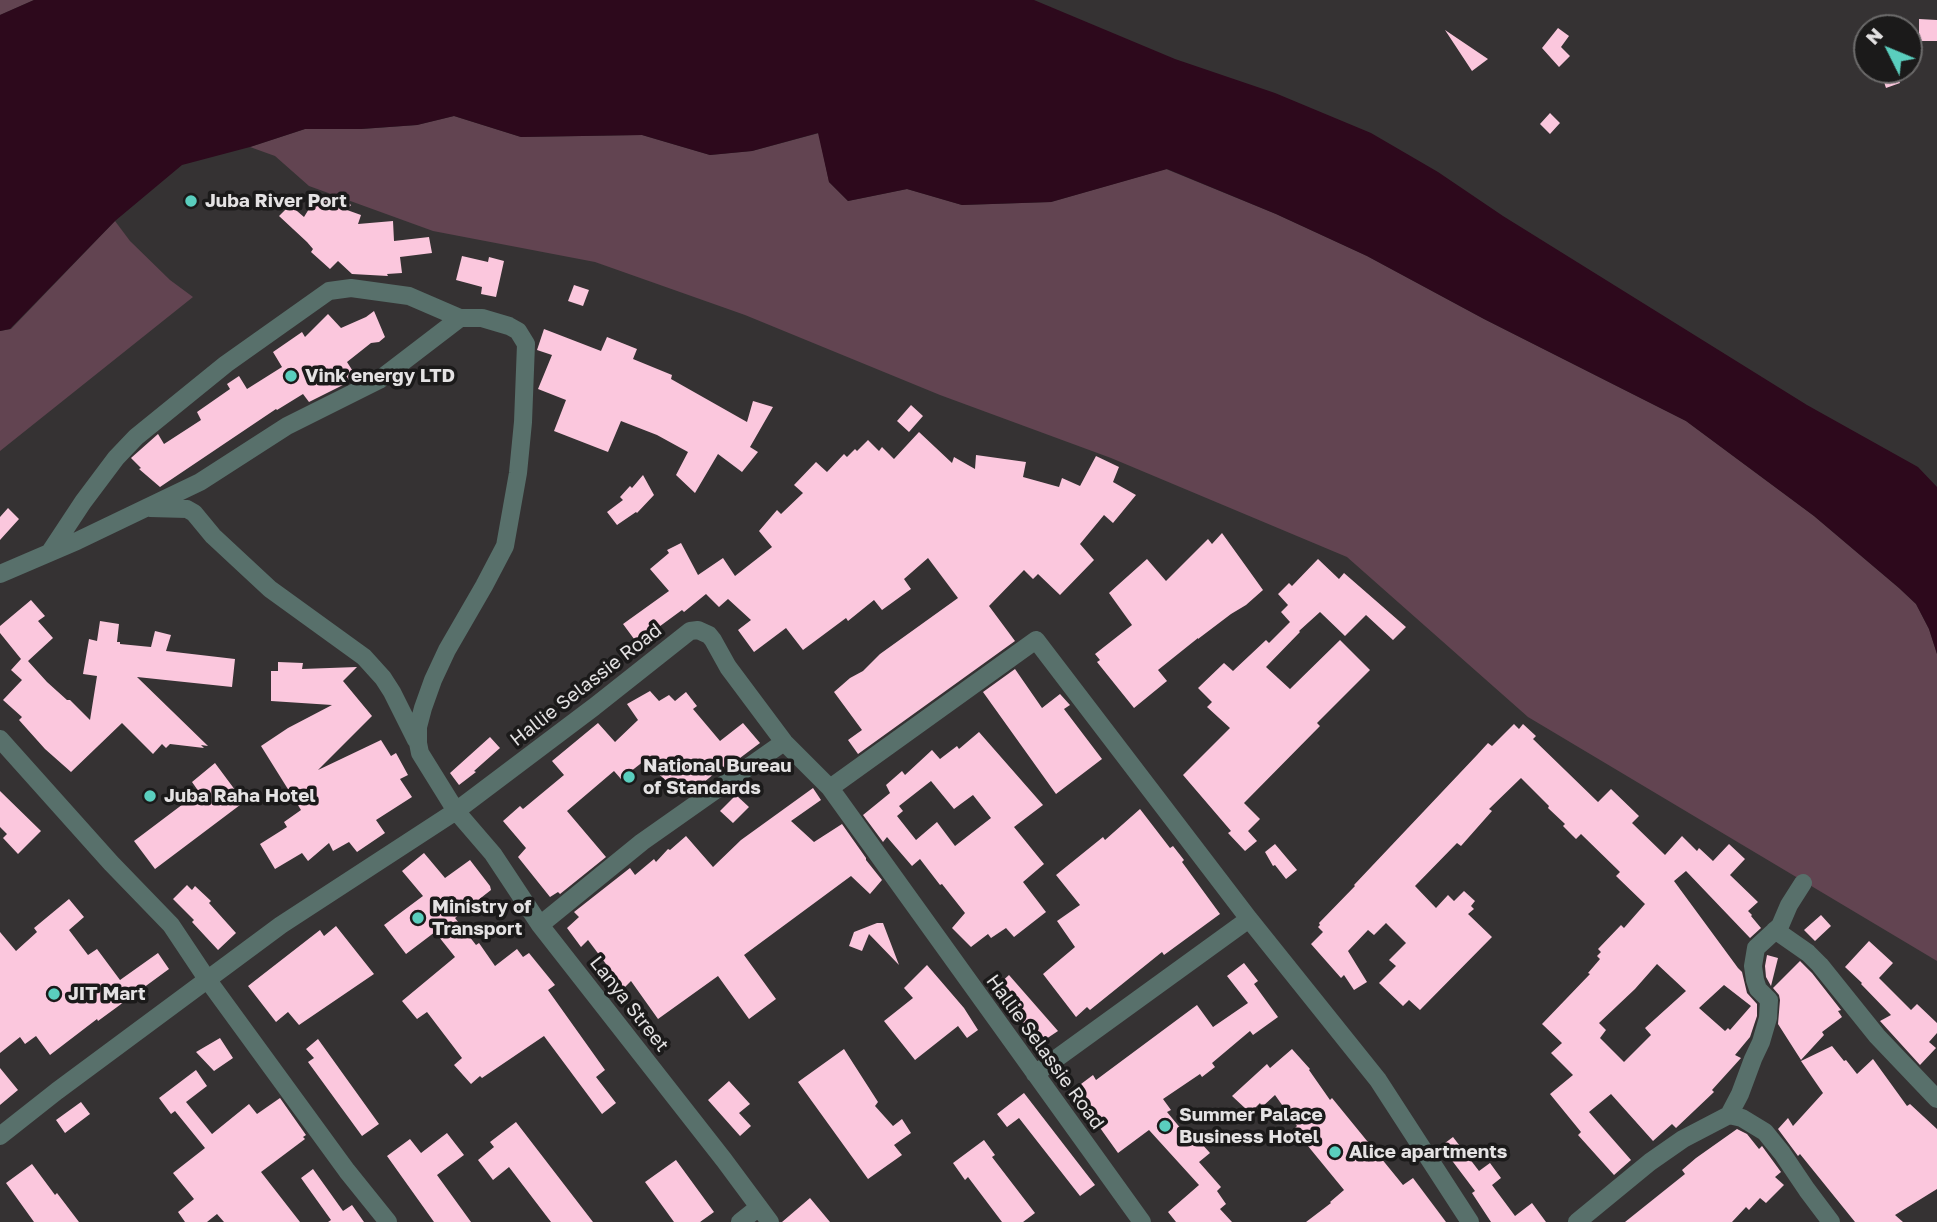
<!DOCTYPE html>
<style>
body{margin:0}
#map{position:relative;width:1937px;height:1222px;overflow:hidden;background:#353233;font-family:"Golos Text",sans-serif}
canvas{display:block}
.north{position:absolute;left:1853px;top:14px;width:70px;height:70px;box-sizing:border-box;background:#1b1a1a;border:2px solid #6b6a6a;border-radius:50%;rotate:313deg;font-size:19px;font-weight:700;line-height:28px;text-align:center;color:#e4e2e3}
.north::after{content:'';display:block;margin:auto;width:24px;height:32px;background:#5acebe;clip-path:polygon(50% 0,100% 100%,50% 72%,0 100%)}
</style>
<div id="map">
<canvas width="1937" height="1222"></canvas>
<div class="north">N</div>
</div>
<script>
const c = document.querySelector('canvas').getContext('2d');
c.lineJoin = 'round';
function paint(path, color) {
  c.fillStyle = color;
  c.fill(path, 'evenodd');
}
function toPath(rows) {
  const path = new Path2D();
  for (const r of rows) {
    path.moveTo(r[0], r[1]);
    for (let i = 2; i < r.length; i += 2) path.lineTo(r[i], r[i + 1]);
  }
  return path;
}
function trace(path, color, width, dash) {
  c.strokeStyle = color;
  c.lineWidth = width;
  c.lineCap = dash ? 'butt' : 'round';
  c.setLineDash(dash || []);
  c.stroke(path);
}
function drawText(font, color, halo, rows, align = 'center') {
  c.font = font + ' "Golos Text",sans-serif';
  c.lineWidth = 7;
  c.setLineDash([]);
  c.textBaseline = 'middle';
  c.strokeStyle = halo;
  c.fillStyle = color;
  for (const [text, x, y, turn = 0] of rows) {
    c.save();
    c.translate(x, y);
    c.rotate((+turn || 0) * Math.PI / 180);
    c.textAlign = isNaN(turn) ? turn : align;
    if (halo) c.strokeText(text, 0, 0);
    c.fillText(text, 0, 0);
    c.restore();
  }
}
const green = toPath([
 [0,0,34,0,0,15],
 [454,116,521,137,642,135,710,155,752,151,819,133,829,182,848,201,907,189,962,205,1051,202,1166,169,1276,214,1367,256,1484,319,1686,421,1814,516,1899,588,1916,604,1929,629,1937,654,1937,961,1528,717,1347,557,1111,458,940,395,745,315,595,262,433,231,309,186,275,156,250,147,305,129,361,129,417,125],
 [115,221,130,241,170,280,193,297,0,451,0,331,11,329]
]);
const water = toPath([
 [34,0,1034,0,1175,59,1275,93,1371,133,1438,172,1503,216,1807,405,1918,467,1937,487,1937,654,1929,629,1916,604,1899,588,1814,516,1686,421,1484,319,1367,256,1276,214,1167,169,1051,202,962,205,907,189,848,201,829,182,818,133,752,151,710,155,642,135,521,137,454,116,417,125,361,129,305,129,250,147,182,165,115,221,10,329,0,331,0,15]
]);
const building = toPath([
 [1919,19,1937,20,1937,41,1919,41],
 [1558,28,1569,36,1561,47,1570,56,1559,67,1542,48],
 [1445,30,1488,59,1472,71],
 [1880,70,1896,70,1900,83,1886,88],
 [1550,113,1560,123,1550,134,1540,124],
 [327,194,334,201,339,195,351,205,347,210,361,215,358,224,393,221,394,241,429,237,432,253,400,257,402,273,387,274,388,276,352,274,338,261,330,269,311,252,313,249,307,242,279,216,290,205,304,217,315,199,319,202],
 [462,256,488,262,489,257,504,261,496,297,481,294,482,287,456,280],
 [574,285,589,290,583,306,568,301],
 [374,311,385,337,379,342,371,343,347,362,356,376,343,385,309,402,303,394,277,410,276,409,160,487,139,469,141,468,131,458,158,434,164,444,201,420,197,412,230,389,227,384,239,376,247,389,282,367,273,352,302,332,305,337,328,314,341,328,366,317],
 [544,329,601,351,607,337,637,349,633,359,672,375,671,379,747,422,753,401,773,407,750,447,758,452,742,472,718,454,695,493,676,475,688,452,657,435,621,421,608,452,554,431,566,400,538,389,552,355,537,350],
 [911,405,923,416,909,432,897,421],
 [919,432,952,463,954,457,975,469,976,455,1026,462,1023,477,1059,487,1062,478,1080,486,1096,456,1119,467,1113,482,1136,495,1113,523,1104,515,1080,544,1094,560,1060,595,1038,574,1033,579,1024,570,989,606,1015,641,858,754,848,740,862,730,834,692,850,678,863,671,880,654,958,598,928,558,904,579,911,589,882,610,874,600,848,621,846,618,803,650,786,628,754,652,738,630,751,620,728,599,719,607,706,594,684,612,682,610,637,643,623,624,669,591,650,569,669,553,667,550,681,543,698,575,723,558,735,576,772,547,759,531,777,510,781,514,803,493,794,485,816,462,827,472,844,454,847,457,855,449,857,451,868,440,879,451,882,447,894,459],
 [643,475,654,495,637,513,636,512,617,525,607,512,623,500,620,497,630,486,632,488],
 [8,508,19,519,0,540,0,517],
 [1222,533,1263,590,1246,605,1231,614,1198,639,1198,638,1158,670,1167,681,1134,708,1097,662,1100,660,1095,654,1132,625,1109,593,1147,559,1166,581,1208,539,1212,544],
 [1318,559,1339,579,1344,573,1406,627,1393,640,1366,615,1345,636,1320,612,1299,631,1300,632,1266,667,1290,689,1340,640,1370,670,1317,723,1320,726,1244,803,1260,819,1248,831,1257,841,1245,851,1228,833,1231,831,1183,775,1230,728,1207,707,1212,702,1198,688,1224,663,1233,671,1266,640,1269,643,1290,622,1281,612,1288,605,1278,594,1289,583,1292,586],
 [31,600,45,616,38,621,53,638,28,661,47,682,67,700,70,700,90,720,97,676,83,674,89,639,97,641,100,621,119,624,117,642,120,642,120,644,151,647,155,631,171,635,166,651,235,659,232,687,137,677,208,746,201,745,204,748,170,744,166,748,162,744,153,754,122,723,71,772,45,749,19,720,22,717,3,700,22,680,11,670,21,659,0,633,0,626],
 [278,662,303,663,302,669,357,667,343,681,372,716,318,770,381,740,391,756,396,753,408,775,400,779,412,797,376,820,385,833,357,852,349,842,333,851,329,843,308,861,302,853,275,869,260,844,287,827,284,822,301,810,261,746,288,728,332,705,271,701,271,671,278,671],
 [1015,669,1042,708,1060,694,1070,705,1064,709,1102,759,1056,794,983,692],
 [650,691,659,701,669,695,675,701,686,692,697,706,693,709,720,741,743,723,760,743,724,770,721,768,691,793,680,779,671,785,644,761,621,779,614,771,567,811,606,857,560,894,558,892,550,897,518,857,526,848,503,821,520,806,523,809,564,775,552,761,598,723,615,742,638,720,627,704],
 [1514,724,1519,729,1523,724,1536,736,1533,739,1598,802,1611,789,1639,816,1632,823,1665,855,1682,836,1697,851,1699,848,1713,861,1729,844,1745,859,1730,875,1758,902,1748,911,1752,915,1751,916,1761,928,1750,938,1686,871,1674,881,1738,968,1742,972,1747,993,1757,1004,1757,1016,1750,1037,1735,1055,1741,1058,1712,1090,1714,1092,1676,1128,1672,1124,1653,1141,1611,1094,1589,1112,1631,1160,1614,1175,1578,1135,1581,1132,1550,1094,1573,1075,1551,1053,1562,1043,1542,1024,1590,974,1588,973,1600,959,1597,956,1601,952,1598,949,1621,925,1624,928,1645,904,1616,876,1620,872,1581,834,1576,839,1563,826,1565,824,1548,808,1549,806,1521,778,1489,809,1492,811,1461,846,1457,843,1415,886,1436,908,1448,895,1454,901,1464,891,1475,901,1471,906,1474,909,1468,914,1492,937,1420,1010,1409,1000,1403,1006,1379,983,1396,966,1389,960,1406,943,1386,923,1374,935,1368,930,1348,951,1367,982,1354,990,1344,975,1341,978,1311,944,1323,932,1318,927,1320,925,1319,923,1355,886,1354,885,1477,755,1488,743,1492,746],
 [1657,964,1686,991,1645,1028,1651,1035,1624,1062,1600,1038,1606,1030,1599,1023,1635,989],
 [1724,985,1751,1006,1730,1030,1728,1028,1725,1031,1699,1008],
 [979,732,1043,805,1014,827,1044,864,1023,882,1046,912,1014,937,1006,928,991,938,988,934,971,947,952,928,965,913,942,884,940,885,920,859,912,866,887,837,883,842,863,815,890,793,886,785,902,771,905,775,932,750,940,759,957,746,959,749],
 [931,781,954,809,973,795,991,818,955,846,937,822,916,840,897,816,903,811,899,806],
 [490,737,500,748,474,771,476,772,459,785,450,773],
 [215,763,244,802,155,869,134,841,199,792,192,782],
 [813,788,821,800,791,821,814,842,842,824,866,858,866,860,882,880,870,894,851,876,744,955,776,999,749,1019,718,976,658,1019,631,981,624,988,588,940,581,947,567,928,579,917,574,912,630,868,635,875,654,859,656,862,668,849,670,850,686,836,713,867,741,840],
 [0,791,41,831,18,854,3,838,7,834,0,827],
 [736,795,749,807,733,823,720,811],
 [1140,809,1170,848,1173,846,1184,860,1182,862,1220,914,1164,955,1162,952,1090,1010,1087,1007,1076,1017,1043,974,1075,947,1057,921,1080,905,1056,875,1103,837,1105,840],
 [1275,844,1297,870,1286,879,1275,865,1273,866,1265,852],
 [424,853,445,878,470,860,490,886,491,890,455,918,476,945,479,943,495,966,517,949,523,957,529,953,555,985,548,990,605,1070,596,1077,616,1103,602,1114,544,1036,482,1078,480,1076,471,1084,454,1065,462,1058,427,1012,417,1019,402,1001,455,957,435,932,406,954,384,925,423,896,402,871],
 [187,885,192,890,195,886,211,901,209,903,236,933,218,950,192,922,194,920,173,899],
 [69,899,84,917,69,930,88,955,97,949,120,980,158,953,169,969,98,1021,97,1019,50,1055,36,1036,25,1044,20,1037,0,1053,0,932,16,951,37,932,34,928],
 [1821,915,1831,926,1815,941,1804,930],
 [877,923,883,923,899,965,869,934,862,951,849,946,854,932],
 [336,926,374,974,299,1025,288,1012,276,1022,248,986,320,930,324,936],
 [1869,941,1893,963,1879,978,1911,1010,1917,1004,1937,1023,1937,1033,1929,1042,1936,1048,1920,1065,1880,1021,1891,1015,1861,984,1862,983,1845,967],
 [1767,955,1778,958,1771,986,1766,977,1765,966],
 [1800,961,1812,973,1841,1010,1838,1011,1842,1017,1822,1032,1824,1035,1801,1060,1778,1024,1780,1000,1779,995,1773,988],
 [1244,963,1258,981,1254,984,1278,1017,1253,1035,1250,1031,1212,1063,1215,1067,1202,1077,1200,1074,1163,1099,1171,1110,1167,1112,1187,1136,1191,1132,1210,1153,1199,1162,1221,1187,1217,1191,1226,1204,1220,1209,1232,1222,1176,1222,1168,1212,1199,1185,1149,1130,1118,1153,1073,1090,1093,1075,1096,1080,1197,1005,1213,1027,1248,1003,1227,976],
 [927,965,964,1008,978,1030,967,1038,958,1026,915,1060,884,1021,913,998,904,988],
 [1009,975,1058,1031,1037,1045,1005,999,1008,997,998,985],
 [220,1038,233,1058,214,1071,196,1052],
 [318,1039,379,1124,362,1136,308,1062,314,1058,306,1049],
 [1832,1046,1844,1061,1846,1060,1857,1074,1873,1059,1907,1106,1910,1104,1937,1129,1937,1189,1895,1215,1903,1222,1855,1222,1800,1154,1798,1156,1778,1129,1788,1118,1793,1126,1823,1093,1801,1061],
 [844,1049,878,1102,875,1106,893,1126,902,1119,911,1133,894,1145,902,1155,868,1179,798,1082],
 [1292,1049,1310,1069,1309,1070,1330,1100,1332,1098,1403,1185,1413,1178,1446,1222,1306,1222,1331,1203,1330,1202,1344,1190,1294,1129,1297,1126,1275,1095,1262,1107,1260,1103,1252,1111,1249,1109,1247,1110,1232,1096,1267,1064,1270,1068],
 [0,1068,18,1090,0,1105],
 [196,1070,207,1086,186,1102,212,1134,249,1104,257,1114,280,1098,306,1135,303,1137,305,1139,261,1172,300,1222,224,1222,217,1214,207,1222,185,1222,178,1212,194,1199,173,1173,205,1148,175,1111,171,1114,159,1098],
 [729,1081,750,1104,739,1113,751,1126,740,1136,708,1100],
 [1024,1093,1095,1185,1080,1196,1019,1118,1007,1127,997,1114],
 [81,1102,90,1114,65,1133,56,1120],
 [516,1122,593,1222,551,1222,509,1167,493,1180,478,1160,494,1147,490,1142],
 [1737,1129,1747,1134,1759,1149,1762,1146,1781,1172,1775,1177,1784,1185,1766,1203,1760,1198,1749,1210,1746,1207,1732,1222,1625,1222,1685,1174,1682,1170,1696,1158],
 [447,1133,464,1155,437,1175,471,1222,434,1222,387,1156,410,1139,421,1153],
 [1453,1137,1479,1171,1490,1163,1501,1178,1492,1185,1515,1216,1532,1203,1546,1222,1491,1222,1472,1193,1475,1191,1441,1146],
 [984,1140,995,1155,992,1157,1035,1213,1023,1222,1002,1222,968,1177,965,1180,953,1163],
 [676,1160,714,1212,700,1222,674,1222,645,1182],
 [32,1164,55,1195,57,1193,79,1222,34,1222,6,1183],
 [313,1169,343,1211,352,1205,364,1222,328,1222,331,1220,301,1178],
 [810,1198,830,1222,782,1222]
]);
const minor = toPath([
 [150,508,187,509,194,513,213,536,270,589,364,657,383,678,392,692,416,740],
 [50,552,83,502,116,458,136,437,226,364,329,291,351,288,409,296,460,318,482,318,509,326,518,331,526,344,523,422,518,473,505,546,484,586,447,650,433,680,423,708,418,727,418,743,420,753,456,811,493,854,540,925,724,1160,770,1222],
 [0,574,77,541,200,482,287,426,379,380,460,318],
 [0,739,111,863,171,925,207,979,347,1171,388,1222],
 [830,788,1036,640,1249,919,1378,1080,1470,1222],
 [540,925,642,842,784,742],
 [1775,930,1808,953,1820,965,1877,1036,1937,1099],
 [1035,1074,1249,919],
 [1729,1115,1740,1094,1753,1059,1761,1042,1768,1018,1769,1000,1758,989,1755,980,1753,966,1756,948,1780,926,1789,905,1803,883],
 [0,1136,57,1091,281,925,456,811,594,707,690,631,698,630,709,635,713,640,728,667,784,742,830,788,1142,1222],
 [740,1222,759,1207],
 [1577,1222,1650,1162,1683,1139,1729,1115,1742,1118,1765,1132,1782,1153,1807,1190,1831,1222]
]);
const markers = [
 [191,201,7,"#5acebe"],
 [291,376,7,"#5acebe"],
 [629,777,7,"#5acebe"],
 [150,796,7,"#5acebe"],
 [418,918,7,"#5acebe"],
 [54,994,7,"#5acebe"],
 [1165,1126,7,"#5acebe"],
 [1335,1152,7,"#5acebe"]
];
const poiNames = [
 ["Juba River Port",205,201],
 ["Vink energy LTD",305,376],
 ["National Bureau",643,766],
 ["of Standards",643,788],
 ["Juba Raha Hotel",164,796],
 ["Ministry of",432,907],
 ["Transport",432,929],
 ["JIT Mart",68,994],
 ["Summer Palace",1179,1115],
 ["Business Hotel",1179,1137],
 ["Alice apartments",1349,1152]
];
const streetNames = [
 ["Hallie Selassie Road",586,685,-38],
 ["Lanya Street",629,1004,52],
 ["Hallie Selassie Road",1045,1052,54]
];
paint(green, '#624451');
paint(water, '#2d091c');
paint(building, '#fbc7dd');
trace(minor, '#58706b', 18);
for (const [x, y, r, color] of markers) {
  const dot = new Path2D();
  dot.arc(x, y, r, 0, 2 * Math.PI);
  c.fillStyle = color;
  c.fill(dot);
  trace(dot, '#1b1a1a', 2.5);
}
drawText('bold 19px', '#e4e2e3', '#1b1a1a', poiNames, 'left');
drawText('19px', '#e4e2e3', '#1b1a1a', streetNames);
</script>
